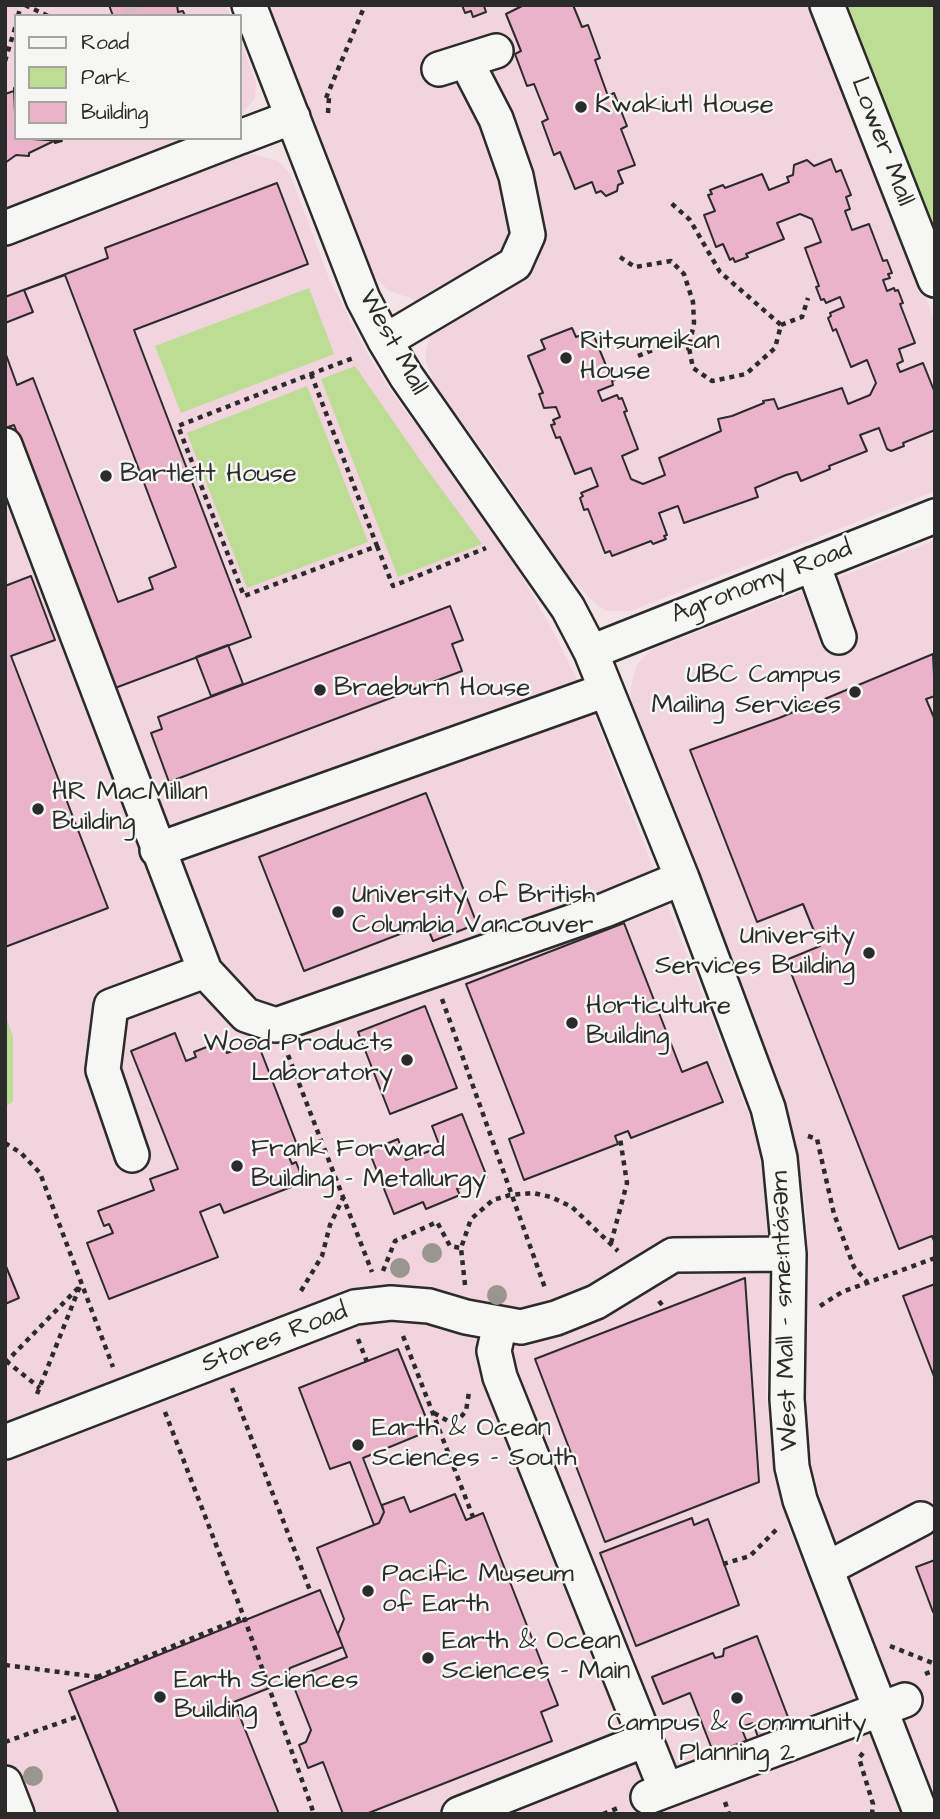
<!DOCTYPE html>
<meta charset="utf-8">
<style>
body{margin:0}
#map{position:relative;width:940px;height:1819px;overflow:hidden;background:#f3e2e6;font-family:"Architects Daughter",sans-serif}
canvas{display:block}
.frame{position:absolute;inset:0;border:7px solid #2b2b2b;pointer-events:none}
.legend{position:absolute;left:14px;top:14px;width:228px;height:126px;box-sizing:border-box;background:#f6f6f2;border:2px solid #a5a5a2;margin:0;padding:9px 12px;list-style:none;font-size:21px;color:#2b2b2b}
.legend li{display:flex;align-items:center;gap:14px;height:35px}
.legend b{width:35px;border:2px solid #a5a5a2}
</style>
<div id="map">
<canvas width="940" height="1819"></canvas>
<div class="frame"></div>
<ul class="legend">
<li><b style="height:9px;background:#f6f6f2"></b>Road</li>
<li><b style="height:19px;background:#bddc94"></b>Park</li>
<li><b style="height:19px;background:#ebb3ca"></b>Building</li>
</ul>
</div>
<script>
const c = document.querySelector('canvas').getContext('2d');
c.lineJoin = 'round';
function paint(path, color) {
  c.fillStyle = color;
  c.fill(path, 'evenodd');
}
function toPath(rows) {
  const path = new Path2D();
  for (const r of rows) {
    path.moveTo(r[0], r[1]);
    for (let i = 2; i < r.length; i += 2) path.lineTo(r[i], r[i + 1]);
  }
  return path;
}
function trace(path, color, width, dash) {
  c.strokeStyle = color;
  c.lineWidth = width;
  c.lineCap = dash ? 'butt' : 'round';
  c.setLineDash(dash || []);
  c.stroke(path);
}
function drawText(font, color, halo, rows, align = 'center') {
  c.font = font + ' "Architects Daughter",sans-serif';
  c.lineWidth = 5;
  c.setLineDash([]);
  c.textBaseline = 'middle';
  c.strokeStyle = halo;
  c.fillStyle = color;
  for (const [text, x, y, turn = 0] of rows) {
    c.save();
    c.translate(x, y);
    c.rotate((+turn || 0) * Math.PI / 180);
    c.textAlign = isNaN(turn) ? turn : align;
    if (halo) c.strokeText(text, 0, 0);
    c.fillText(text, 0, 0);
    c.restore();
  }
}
const built = toPath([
 [5,5,226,5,230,16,16,16,16,138,188,138,5,209],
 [266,5,809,5,935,321,935,491,631,611,607,611,598,606,567,574,493,463,436,388,426,362,426,350,432,331,411,298,389,291,370,272],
 [240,40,256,82,255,98,240,117],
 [254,154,278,161,290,174,329,278,368,355,397,400,497,532,554,633,591,707,750,1118,765,1178,771,1219,766,1392,772,1457,787,1523,901,1814,5,1814,5,247,239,156],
 [935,540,935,1804,829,1526,808,1453,804,1380,808,1251,806,1208,795,1140,787,1110,633,709,630,691,637,664,651,650]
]);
const green = toPath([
 [845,5,935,5,935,234,886,109],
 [309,288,334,354,181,413,155,346],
 [355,366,420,460,482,544,398,577,321,379],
 [307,386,368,542,247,588,187,433],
 [5,1014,13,1037,13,1101,5,1107]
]);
const building = toPath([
 [109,5,177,5,178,12,183,11,185,16,113,16,109,5],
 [462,5,486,5,484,6,486,12,473,17,471,11,465,13,462,5],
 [524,5,573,5,582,27,588,25,600,58,595,60,608,96,614,93,627,126,621,129,635,165,618,171,623,183,618,185,617,191,606,196,601,191,596,193,592,182,575,189,560,152,554,155,542,122,548,119,534,84,527,86,515,54,521,51,506,14,524,5],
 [14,88,16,138,62,141,55,143,54,141,29,153,29,156,16,155,5,163,5,94,14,91,14,88],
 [831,159,836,172,841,170,851,195,846,197,850,209,845,211,852,230,869,224,883,261,887,260,892,273,888,274,890,278,883,280,887,291,894,288,895,291,898,290,903,303,900,304,915,343,899,349,903,361,897,364,900,372,923,363,935,393,935,430,903,443,904,446,891,451,887,449,879,428,860,435,867,451,829,466,830,469,801,481,797,472,786,475,755,488,758,497,684,523,678,506,659,513,667,535,664,536,666,539,653,544,651,541,612,556,610,551,605,553,588,509,584,510,580,498,583,496,581,493,598,486,591,468,575,474,560,437,556,438,551,425,555,424,553,420,560,417,556,407,544,408,539,394,543,393,528,356,545,349,541,340,572,328,576,337,592,331,607,368,610,367,615,380,612,381,613,385,598,391,602,401,617,395,619,399,622,398,627,411,624,412,638,449,622,456,631,479,643,484,665,475,659,458,721,431,718,419,732,416,764,403,763,401,774,399,778,409,842,388,848,404,870,395,876,383,867,360,851,367,836,329,833,331,828,318,831,316,830,313,844,307,840,297,826,303,824,299,821,300,816,287,819,286,805,248,821,242,812,219,800,214,777,223,784,239,746,254,748,257,735,262,733,258,730,260,723,244,716,247,704,215,715,211,708,195,712,194,710,190,723,185,725,188,762,174,769,190,789,182,787,177,793,175,794,165,807,160,814,166,831,159],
 [277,183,308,264,134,330,251,637,115,688,14,425,5,428,5,297,108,258,105,248,277,183],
 [65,275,176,567,149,578,153,589,118,602,33,378,17,385,5,352,5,323,33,312,24,290,65,275],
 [31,576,55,640,11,656,108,908,5,947,5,586,31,576],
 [450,606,463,640,452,644,462,671,169,782,151,733,162,729,158,717,450,606],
 [228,645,243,684,211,696,196,657,228,645],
 [933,654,935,696,926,699,935,720,935,1243,932,1236,899,1249,786,960,820,946,803,904,757,922,690,750,779,718,933,654],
 [426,793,477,924,433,941,426,924,304,971,259,857,426,793],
 [624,923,682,1072,707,1062,723,1102,631,1138,628,1131,615,1136,618,1144,524,1180,509,1139,524,1133,466,984,624,923],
 [425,1006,457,1088,390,1114,358,1032,425,1006],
 [175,1033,186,1061,196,1057,194,1052,222,1041,227,1053,257,1041,299,1150,288,1155,292,1164,296,1162,304,1182,224,1213,220,1204,200,1212,218,1257,109,1299,87,1243,113,1233,109,1224,104,1226,98,1211,154,1190,150,1179,178,1169,131,1051,175,1033],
 [462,1114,487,1177,457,1189,460,1195,426,1209,423,1202,394,1214,369,1151,398,1139,406,1160,440,1147,432,1126,462,1114],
 [5,1264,19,1298,5,1304,5,1264],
 [745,1278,759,1482,605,1542,535,1359,745,1278],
 [935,1284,935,1379,903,1296,935,1284],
 [398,1349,431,1430,363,1458,384,1512,379,1523,374,1525,350,1462,330,1469,299,1388,398,1349],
 [455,1494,466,1520,483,1513,558,1705,541,1712,552,1741,366,1814,343,1814,323,1762,308,1768,299,1745,306,1742,311,1730,288,1672,290,1668,343,1647,338,1634,344,1619,317,1548,379,1523,384,1512,382,1505,404,1497,410,1512,455,1494],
 [692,1518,694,1525,708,1519,739,1605,636,1646,600,1553,692,1518],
 [935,1560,935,1611,933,1612,916,1567,935,1560],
 [320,1590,347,1657,234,1702,279,1814,119,1814,69,1691,320,1590],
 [757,1636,791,1725,758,1737,753,1723,741,1727,747,1742,714,1754,690,1693,663,1704,652,1677,713,1653,715,1658,723,1656,724,1649,757,1636]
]);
const minorTunnel = toPath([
 [140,5,141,8]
]);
const path = toPath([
 [25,5,48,16],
 [18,16,21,5],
 [5,61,16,25],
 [326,98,365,5],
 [328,113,329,97],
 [620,257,635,267,671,261,684,274,693,302,694,323,689,348,693,368,712,381,746,374,775,348,781,325,720,272,690,220,671,203],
 [781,325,802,317,808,298],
 [638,356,660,347,689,348],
 [311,374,377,546,244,596,178,426,311,374,356,357],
 [377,546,393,586,486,548],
 [442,999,545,1288],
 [288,1055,372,1272],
 [808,1136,817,1139,834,1214,854,1267,867,1282],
 [5,1143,21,1153,40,1173,113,1367],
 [611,1243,627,1183,620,1138],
 [383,1271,395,1241,437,1222,450,1246,461,1248],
 [465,1285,461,1248,471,1219,493,1200,510,1195,533,1193,551,1197,572,1207,618,1251],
 [301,1291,322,1256,330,1225,343,1198],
 [659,1301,665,1309],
 [820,1306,842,1292,935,1258],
 [403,1336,473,1517],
 [358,1339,367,1362],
 [6,1361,40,1388],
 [5,1363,78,1288],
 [232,1388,311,1593],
 [37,1394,80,1286],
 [165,1412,245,1620,314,1814],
 [434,1413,448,1421,460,1418,466,1411,469,1392],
 [723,1564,750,1556,778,1528],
 [890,1646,935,1664],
 [5,1665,98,1677],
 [925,1674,935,1670],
 [97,1677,244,1617],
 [5,1742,79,1716],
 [863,1753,859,1758,873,1804,872,1814],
 [725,1802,729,1814],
 [603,1814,618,1808]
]);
const minor = toPath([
 [249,5,363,299,385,341,406,376,568,608,591,652,682,878,768,1108,780,1158,789,1254,787,1399,792,1467,800,1500,826,1569,921,1814],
 [827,5,935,280],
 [439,69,496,51],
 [240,137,293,117],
 [5,228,237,138],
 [385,341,515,264,528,235,516,176,496,119,466,61],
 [5,445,205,971],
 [813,564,839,637],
 [591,652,935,516],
 [157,850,606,690],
 [132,1155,103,1070,111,1006,205,971,246,1015,276,1025,605,910,682,878],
 [500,1324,494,1351,500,1377,666,1790],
 [5,1442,355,1307,391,1303,429,1306,466,1317,521,1327,556,1318,596,1302,673,1255,789,1254],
 [826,1569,921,1519],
 [5,1783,17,1814],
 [648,1797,905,1700],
 [459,1814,645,1740]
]);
const trees = [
 [432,1253],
 [400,1268],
 [497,1295],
 [33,1776]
];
const markers = [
 [581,107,7,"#2b2b2b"],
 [566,358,7,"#2b2b2b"],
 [106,476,7,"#2b2b2b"],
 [320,690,7,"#2b2b2b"],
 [855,692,7,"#2b2b2b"],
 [38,809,7,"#2b2b2b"],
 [338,912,7,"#2b2b2b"],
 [869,953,7,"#2b2b2b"],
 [572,1023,7,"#2b2b2b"],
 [407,1060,7,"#2b2b2b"],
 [237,1166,7,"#2b2b2b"],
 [358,1445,7,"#2b2b2b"],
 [368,1591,7,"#2b2b2b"],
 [428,1658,7,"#2b2b2b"],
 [160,1697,7,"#2b2b2b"],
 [737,1698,7,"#2b2b2b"]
];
const poiNames = [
 ["Kwakiutl House",595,107],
 ["Ritsumeikan",580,343],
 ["House",580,373],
 ["Bartlett House",120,476],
 ["UBC Campus",841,677,"right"],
 ["Mailing Services",841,707,"right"],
 ["Braeburn House",334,690],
 ["HR MacMillan",52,794],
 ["Building",52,824],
 ["University of British",352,897],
 ["Columbia Vancouver",352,927],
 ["University",855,938,"right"],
 ["Services Building",855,968,"right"],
 ["Horticulture",586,1008],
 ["Building",586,1038],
 ["Wood Products",393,1045,"right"],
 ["Laboratory",393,1075,"right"],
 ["Frank Forward",251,1151],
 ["Building - Metallurgy",251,1181],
 ["Earth & Ocean",372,1430],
 ["Sciences - South",372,1460],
 ["Pacific Museum",382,1576],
 ["of Earth",382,1606],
 ["Earth & Ocean",442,1643],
 ["Sciences - Main",442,1673],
 ["Earth Sciences",174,1682],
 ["Building",174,1712],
 ["Campus & Community",737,1725,"center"],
 ["Planning 2",737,1755,"center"]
];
const streetNames = [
 ["Lower Mall",881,142,69],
 ["West Mall",392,343,61],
 ["Agronomy Road",762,583,-21],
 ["West Mall - sme:ntásəm",786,1311,-92],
 ["Stores Road",275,1339,-21]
];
paint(built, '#f1d4de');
paint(green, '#bddc94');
paint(building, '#ebb3ca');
trace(building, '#2b2b2b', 2);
trace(minorTunnel, '#cbbdc1', 33, [33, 17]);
trace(minor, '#2b2b2b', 38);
trace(path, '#2b2b2b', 4.5, [5, 5]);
trace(minor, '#f6f6f2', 33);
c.fillStyle = '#99968d';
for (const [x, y] of trees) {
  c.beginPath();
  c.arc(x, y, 10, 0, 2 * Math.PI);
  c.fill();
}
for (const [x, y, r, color] of markers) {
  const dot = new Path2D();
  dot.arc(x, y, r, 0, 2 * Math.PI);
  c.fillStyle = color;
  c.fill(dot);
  trace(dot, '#f6f6f2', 2.5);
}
drawText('26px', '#2b2b2b', '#f6f6f2', poiNames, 'left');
drawText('26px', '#2b2b2b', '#f6f6f2', streetNames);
</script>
